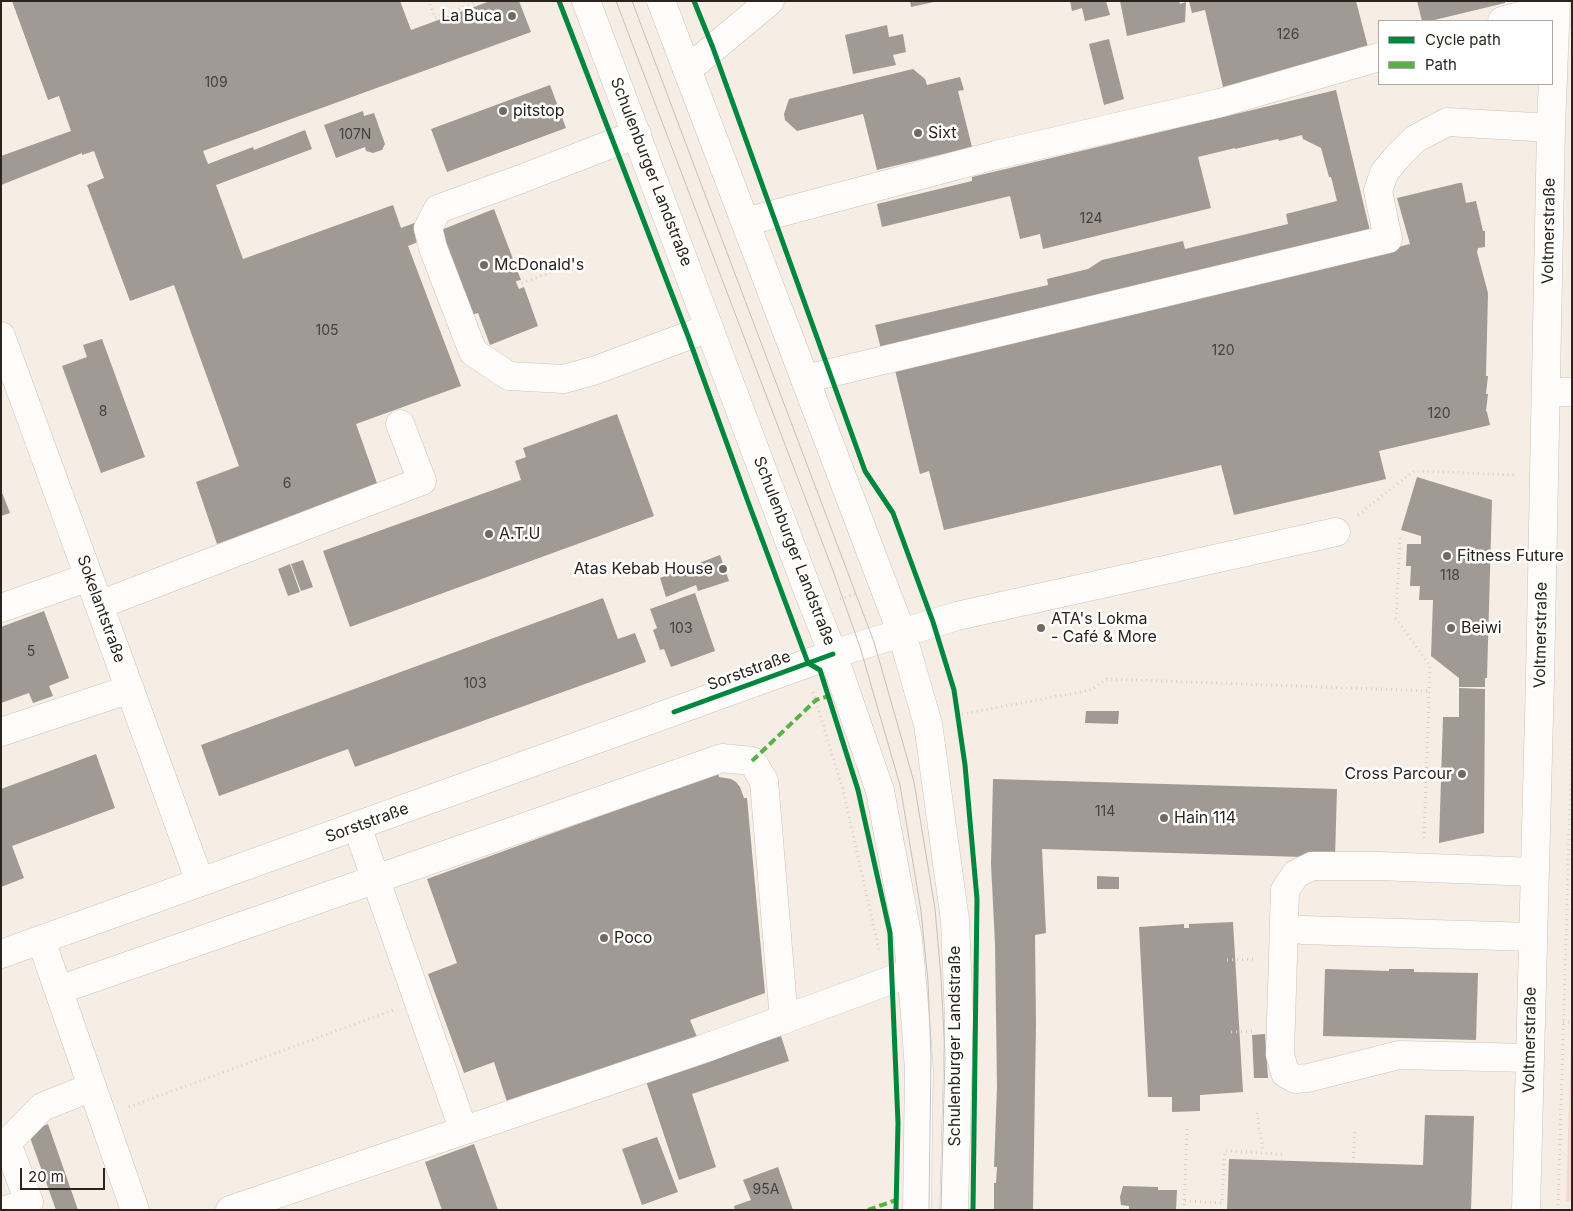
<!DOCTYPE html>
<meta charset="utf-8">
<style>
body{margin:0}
#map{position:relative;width:1573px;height:1211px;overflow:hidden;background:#f6ede4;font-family:Inter,sans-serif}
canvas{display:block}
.frame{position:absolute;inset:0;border:2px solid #2a241e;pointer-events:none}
.legend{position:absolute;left:1378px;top:20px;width:175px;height:65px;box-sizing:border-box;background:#fff;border:1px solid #aaa7a5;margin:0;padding:6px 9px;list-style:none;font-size:15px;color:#2a241e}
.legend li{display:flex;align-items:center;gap:10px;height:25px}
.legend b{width:25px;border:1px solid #aaa7a5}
.scale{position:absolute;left:20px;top:1168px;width:85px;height:22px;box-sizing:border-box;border:2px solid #2a241e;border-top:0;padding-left:6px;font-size:15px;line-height:18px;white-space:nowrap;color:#2a241e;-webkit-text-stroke:4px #fff;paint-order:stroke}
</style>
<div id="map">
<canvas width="1573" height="1211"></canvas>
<div class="frame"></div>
<ul class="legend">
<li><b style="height:6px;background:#00873e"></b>Cycle path</li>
<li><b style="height:6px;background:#56b245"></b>Path</li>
</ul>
<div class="scale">20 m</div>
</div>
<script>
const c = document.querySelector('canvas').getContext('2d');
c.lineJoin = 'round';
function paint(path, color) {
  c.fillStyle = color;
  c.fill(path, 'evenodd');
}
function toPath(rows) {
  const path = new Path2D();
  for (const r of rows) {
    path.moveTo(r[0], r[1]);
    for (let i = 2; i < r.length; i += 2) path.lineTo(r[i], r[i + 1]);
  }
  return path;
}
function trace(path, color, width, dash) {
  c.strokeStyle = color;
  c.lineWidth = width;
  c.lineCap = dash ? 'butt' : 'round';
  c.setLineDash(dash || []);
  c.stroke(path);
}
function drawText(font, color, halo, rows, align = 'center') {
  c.font = font + ' Inter,sans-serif';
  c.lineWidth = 5;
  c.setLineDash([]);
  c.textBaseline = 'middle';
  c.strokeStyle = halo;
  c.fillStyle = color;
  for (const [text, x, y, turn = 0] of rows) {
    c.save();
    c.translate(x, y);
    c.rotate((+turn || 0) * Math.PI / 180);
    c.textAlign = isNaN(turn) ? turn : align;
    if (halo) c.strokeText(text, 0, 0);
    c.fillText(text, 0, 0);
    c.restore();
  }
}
const green = toPath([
 [1572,1005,1572,1202,1566,1201]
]);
const building = toPath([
 [12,1,400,1,411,30,490,1,519,1,531,32,203,151,208,164,253,147,254,150,305,130,312,149,216,185,243,259,393,205,401,228,417,222,423,240,408,246,461,386,356,424,378,486,217,544,196,482,239,466,174,285,130,301,87,185,104,178,94,151,82,155,82,153,1,185,1,156,71,131,59,96,48,100],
 [910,1,933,1,934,2,911,7],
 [1070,1,1106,1,1110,15,1085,21,1082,8,1072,11],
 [1120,1,1179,1,1180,4,1186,2,1185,22,1127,36],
 [1189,1,1356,1,1369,51,1223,87,1205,10,1192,13],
 [1417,1,1505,1,1505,3,1430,21,1422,21],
 [887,25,889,37,903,34,906,52,893,55,896,65,853,74,845,35],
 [1109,39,1124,99,1104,105,1089,44],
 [913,69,925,79,927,85,960,77,964,90,958,91,972,147,877,170,863,114,797,131,785,120,784,114,789,99],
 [550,85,566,128,447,172,431,129],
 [1336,90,1370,231,881,349,875,325,1048,285,1047,279,1088,269,1102,260,1183,241,1185,249,1288,224,1286,214,1337,201,1331,177,1329,177,1321,148,1303,139,1302,135,1279,141,1278,139,1235,149,1235,148,1198,157,1211,208,1043,249,1040,234,1020,239,1010,196,882,227,877,204,972,181,972,177],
 [363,111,364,116,374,113,385,144,382,150,373,153,366,151,365,147,336,158,324,125],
 [1459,183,1462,183,1466,203,1476,201,1483,231,1485,231,1485,247,1478,248,1477,252,1488,293,1486,376,1488,376,1486,394,1488,394,1486,411,1487,412,1490,425,1379,451,1386,479,1234,515,1221,465,944,530,929,471,920,474,895,370,1410,244,1397,198],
 [494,209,521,280,516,281,517,285,519,289,524,287,538,326,490,345,478,313,471,315,447,251,449,250,441,230],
 [102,339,145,457,101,473,62,366,87,357,83,345],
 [617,414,654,516,350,627,323,551,521,480,515,461,526,457,523,448],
 [1417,477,1492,500,1487,678,1485,678,1485,687,1459,687,1459,678,1431,656,1433,600,1419,600,1420,586,1410,586,1411,566,1406,566,1407,544,1421,544,1421,536,1401,530],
 [1,490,10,513,1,516],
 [720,555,729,581,698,591,696,585,666,597,660,578],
 [303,560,313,587,301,591,291,564],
 [290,564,300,592,288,596,278,569],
 [695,593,715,651,671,667,664,649,660,650,653,630,657,628,650,609],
 [603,598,618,639,635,633,646,662,355,767,348,749,219,796,201,745],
 [44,611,69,678,49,686,53,696,33,703,29,693,1,703,1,627],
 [1459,688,1485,689,1484,833,1439,843,1443,717,1459,717],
 [1086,711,1119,711,1118,724,1085,723],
 [96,754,115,808,12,846,24,878,1,887,1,789],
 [718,773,719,777,731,779,736,782,740,787,744,798,747,798,765,993,690,1020,699,1042,510,1111,494,1062,464,1073,428,974,457,963,427,879],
 [993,779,1337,789,1335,858,1042,849,1046,933,1035,935,1036,1023,1033,1210,994,1210,994,1183,996,1183,997,1167,994,1167,997,1087,995,944,991,864],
 [1097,876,1119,877,1119,889,1097,889],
 [1233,922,1243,1092,1200,1095,1200,1111,1172,1112,1172,1097,1148,1097,1139,927,1184,924,1184,928,1189,928,1189,924],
 [1325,969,1389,971,1389,969,1414,969,1414,972,1478,973,1476,1040,1323,1036],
 [1265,1034,1268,1078,1254,1078,1252,1035],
 [781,1036,789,1061,692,1094,716,1167,679,1180,646,1081],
 [1425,1115,1474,1116,1471,1210,1227,1210,1229,1159,1423,1165],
 [48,1124,78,1210,56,1210,28,1132],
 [657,1137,678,1192,642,1205,622,1149],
 [474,1144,498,1210,442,1210,425,1162],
 [778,1167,793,1210,735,1210,734,1206,751,1200,743,1180],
 [1123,1186,1158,1187,1158,1190,1177,1190,1176,1210,1129,1210,1129,1206,1121,1205,1120,1197]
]);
const path = toPath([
 [430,4,435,18,481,1],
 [517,285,557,270],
 [1358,515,1414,471,1516,475],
 [1400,538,1396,618,1430,666,1424,840],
 [840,599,858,593],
 [813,692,843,790,879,950],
 [957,715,1091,690,1107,679,1430,691],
 [1227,960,1256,959],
 [1563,1022,1572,1022],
 [1231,1032,1252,1031],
 [129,1107,393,1010],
 [1257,1113,1263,1152],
 [1353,1163,1355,1130],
 [1185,1201,1222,1203,1225,1151,1283,1154],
 [1184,1210,1187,1129],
 [1558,1210,1572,736]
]);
const minor = toPath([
 [1502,21,1555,6],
 [687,70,770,1],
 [637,134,521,179,438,209,428,228,433,248,473,352,509,376,564,379,596,370,709,328],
 [745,222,996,155,1220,103,1379,57],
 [1,336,200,882],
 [805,379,1388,239,1378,191,1384,173,1397,157,1415,139,1447,122,1551,128],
 [1546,392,1572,392],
 [99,605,422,481,400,424],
 [1,608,89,577],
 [1,732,130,689],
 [357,826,463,1129],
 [1302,930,1533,937],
 [41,940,135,1210],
 [1,954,833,654,957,616,1336,532],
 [59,990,722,758,752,761,764,781,784,1020],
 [1530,1058,1399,1055,1308,1078,1295,1079,1285,1073,1280,1054,1285,890,1296,874,1312,866,1378,866,1535,872],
 [1,1145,7,1143,42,1107,92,1087],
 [6,1210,29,1202,7,1143],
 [230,1210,703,1049,910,973],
 [1526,1210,1540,678,1551,128,1556,1]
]);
const major = toPath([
 [586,1,808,591,833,654,880,791,908,939,915,1015,919,1070,917,1210],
 [661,1,902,634,928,724,955,921,959,1018,954,1210]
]);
const tram = toPath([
 [616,1,832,568,860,647,900,785,921,911,928,982,931,1056,929,1210],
 [632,1,874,642,914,782,935,909,941,977,945,1056,941,1210]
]);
const quiet = toPath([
 [752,761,816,700,829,696],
 [868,1210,896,1200]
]);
const cycleway = toPath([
 [559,1,688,336,747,499,808,663,820,670,858,790,890,933,898,1123,896,1210],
 [694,1,713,48,865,471,893,513,933,622,954,690,965,765,977,899,973,1210],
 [674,712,833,654]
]);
const markers = [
 [512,16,5,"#716a63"],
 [503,111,5,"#716a63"],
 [918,133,5,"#716a63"],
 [484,265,5,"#716a63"],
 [489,534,5,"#716a63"],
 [1447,556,5,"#716a63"],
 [723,569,5,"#716a63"],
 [1041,628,5,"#716a63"],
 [1451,628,5,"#716a63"],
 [1462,774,5,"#716a63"],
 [1164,818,5,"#716a63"],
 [604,938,5,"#716a63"]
];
const numberNames = [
 ["126",1288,35],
 ["109",216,83],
 ["107N",355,135],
 ["124",1091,219],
 ["105",327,331],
 ["120",1223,351],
 ["8",103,412],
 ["120",1439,414],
 ["6",287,484],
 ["118",1450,576],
 ["103",681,629],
 ["5",31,652],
 ["103",475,684],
 ["114",1105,812],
 ["95A",766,1190]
];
const poiNames = [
 ["La Buca",502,16,"right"],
 ["pitstop",513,111],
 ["Sixt",928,133],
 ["McDonald's",494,265],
 ["A.T.U",499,534],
 ["Fitness Future",1457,556],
 ["Atas Kebab House",713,569,"right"],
 ["ATA's Lokma",1051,619],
 ["- Café & More",1051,637],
 ["Beiwi",1461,628],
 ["Cross Parcour",1452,774,"right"],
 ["Hain 114",1174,818],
 ["Poco",614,938]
];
const streetNames = [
 ["Schulenburger Landstraße",651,172,69],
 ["Voltmerstraße",1549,231,-89],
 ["Schulenburger Landstraße",794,551,69],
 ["Sokelantstraße",101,609,70],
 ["Voltmerstraße",1541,635,-89],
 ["Sorststraße",749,671,-20],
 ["Sorststraße",367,823,-20],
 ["Voltmerstraße",1530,1040,-89],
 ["Schulenburger Landstraße",955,1046,-90]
];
paint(green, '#f9d7d1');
paint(building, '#a19993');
trace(minor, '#cbc4bc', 29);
trace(major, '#cbc4bc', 29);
trace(path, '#d4d2cf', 3, [1, 4]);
trace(minor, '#fefcfb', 28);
trace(major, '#fefcfb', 28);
trace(tram, '#c3c1be', 1);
trace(quiet, '#56b245', 4, [8, 4]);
trace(cycleway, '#00873e', 5);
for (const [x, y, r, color] of markers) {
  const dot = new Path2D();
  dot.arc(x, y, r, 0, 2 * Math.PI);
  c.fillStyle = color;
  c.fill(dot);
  trace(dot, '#fff', 2);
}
drawText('14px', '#48413b', null, numberNames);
drawText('16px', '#2a241e', '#fff', poiNames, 'left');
drawText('16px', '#2a241e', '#fff', streetNames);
</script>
